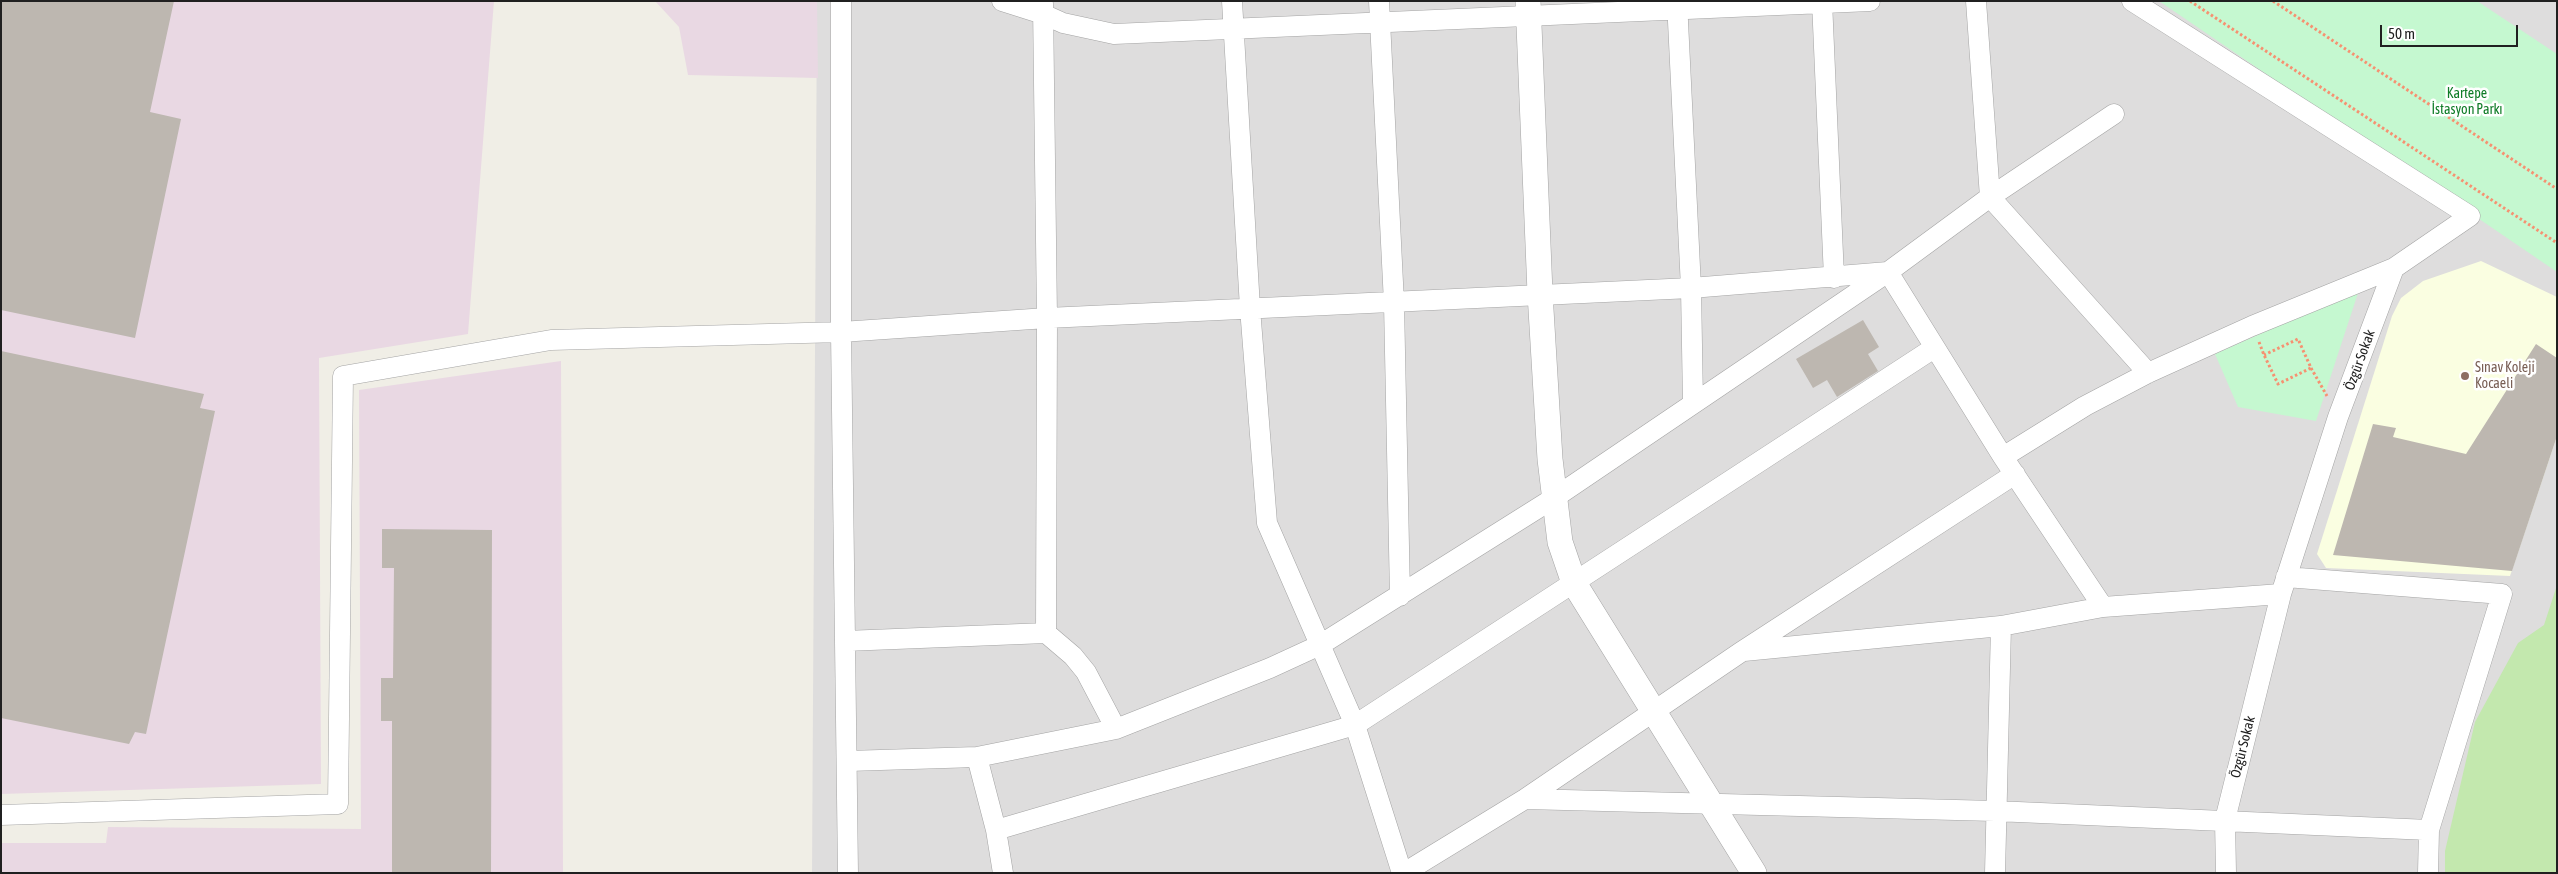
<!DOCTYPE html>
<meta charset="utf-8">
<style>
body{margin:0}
#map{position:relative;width:2558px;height:874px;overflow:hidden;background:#f0eee6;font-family:"Asap Condensed",sans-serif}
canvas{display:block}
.frame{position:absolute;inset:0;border:2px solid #202020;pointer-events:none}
.scale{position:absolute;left:2380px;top:25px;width:138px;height:22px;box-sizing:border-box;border:2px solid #202020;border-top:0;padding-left:6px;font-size:15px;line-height:18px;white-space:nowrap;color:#202020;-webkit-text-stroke:4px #fff;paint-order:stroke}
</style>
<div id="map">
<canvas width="2558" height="874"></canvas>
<div class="frame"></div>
<div class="scale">50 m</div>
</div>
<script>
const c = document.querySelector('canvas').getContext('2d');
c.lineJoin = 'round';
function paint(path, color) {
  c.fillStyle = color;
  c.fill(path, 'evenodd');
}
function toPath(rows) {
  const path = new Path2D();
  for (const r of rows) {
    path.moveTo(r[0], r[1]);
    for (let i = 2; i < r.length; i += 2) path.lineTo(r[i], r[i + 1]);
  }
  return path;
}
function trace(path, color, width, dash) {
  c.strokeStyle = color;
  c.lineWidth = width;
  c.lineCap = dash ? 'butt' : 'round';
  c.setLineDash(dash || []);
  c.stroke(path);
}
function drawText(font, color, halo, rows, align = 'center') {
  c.font = font + ' "Asap Condensed",sans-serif';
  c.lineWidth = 5;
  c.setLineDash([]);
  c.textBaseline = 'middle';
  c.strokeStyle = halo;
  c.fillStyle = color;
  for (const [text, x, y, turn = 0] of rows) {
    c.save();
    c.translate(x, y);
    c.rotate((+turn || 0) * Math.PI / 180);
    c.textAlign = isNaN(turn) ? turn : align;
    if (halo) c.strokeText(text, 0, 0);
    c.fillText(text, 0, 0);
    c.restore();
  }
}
const residential = toPath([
 [817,1,2557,1,2557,873,812,873]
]);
const industrial = toPath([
 [1,1,494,1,468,334,319,358,321,784,1,794],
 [655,1,817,1,818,78,688,75,679,27],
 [561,361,563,873,1,873,1,843,106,843,108,827,361,829,359,390]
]);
const education = toPath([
 [2481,261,2557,297,2557,436,2510,576,2326,568,2317,554,2392,316,2401,298,2423,281]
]);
const grass = toPath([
 [2557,585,2557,873,2445,873,2445,851,2475,722,2518,643,2544,625]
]);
const park = toPath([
 [2159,1,2477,1,2557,54,2557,272],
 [2359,290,2316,421,2238,407,2215,354]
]);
const building = toPath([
 [1,1,174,1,150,112,181,119,135,338,1,310],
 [1863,320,1879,347,1868,354,1878,371,1837,397,1827,380,1813,388,1796,359],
 [2536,344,2557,358,2557,436,2512,571,2333,555,2373,424,2396,428,2393,437,2466,454],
 [1,351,204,394,200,408,215,411,146,734,135,732,129,744,1,718],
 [382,529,492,530,491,873,392,873,392,721,381,721,381,678,393,678,394,568,382,568]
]);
const path = toPath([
 [2190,1,2557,243],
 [2273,1,2557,189],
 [2259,342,2264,355,2278,384,2311,368,2298,339,2264,355],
 [2311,368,2327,396]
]);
const minor = toPath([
 [841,1,841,332,848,873],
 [1002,1,1043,14,1063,23,1114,34,1870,1],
 [1232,1,1250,308,1267,523,1355,725,1402,873],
 [1379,1,1394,303,1400,596],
 [1677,1,1691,288,1693,403],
 [1822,1,1834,278],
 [1976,1,1990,197,2148,373],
 [2132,1,2470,216,2394,268],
 [1043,4,1047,318,1046,633,1073,656,1086,672,1116,729],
 [2003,457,2085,406,2148,373,2252,326,2394,268,2338,417,2281,594,2225,820,2226,873],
 [2286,577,2502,594,2429,830,2428,873],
 [845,641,1046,633],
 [1744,651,2001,626,2103,607,2281,594],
 [848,761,977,757],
 [1525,799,1995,811,2429,830],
 [1,815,338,804,343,376,551,340,841,332,1047,318,1691,288,1888,272,2003,457,2103,607],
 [996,830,1355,725,1934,348],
 [1003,873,996,830,977,757,1116,729,1270,668,1320,645,1554,498,1888,272,1990,197,2114,114],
 [1404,873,1525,799,1741,652,2015,474],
 [1995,873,2001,626]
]);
const tertiary = toPath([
 [1528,1,1540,293,1550,459,1560,542,1574,583,1754,873]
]);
const markers = [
 [2465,376,5,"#8d6e63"]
];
const parkNames = [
 ["Kartepe",2467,94],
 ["İstasyon Parkı",2467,110]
];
const streetNames = [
 ["Özgür Sokak",2360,360,-70],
 ["Özgür Sokak",2243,747,-76]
];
const educationNames = [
 ["Sınav Koleji",2475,368],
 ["Kocaeli",2475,384]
];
paint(residential, '#dedddd');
paint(industrial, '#e9d8e3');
paint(education, '#fafee1');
paint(grass, '#c3e8ae');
paint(park, '#c5f8d0');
paint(building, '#bdb7b0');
trace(minor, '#a4a4a4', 21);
trace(tertiary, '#a4a4a4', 26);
trace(path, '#f69171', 3, [2.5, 2.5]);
trace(minor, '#fff', 20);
trace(tertiary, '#fff', 25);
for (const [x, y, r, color] of markers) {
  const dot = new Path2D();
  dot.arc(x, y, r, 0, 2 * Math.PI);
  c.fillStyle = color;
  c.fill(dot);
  trace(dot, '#fff', 2);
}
drawText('14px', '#0f7c27', '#fff', parkNames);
drawText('14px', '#202020', '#fff', streetNames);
drawText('14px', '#785e54', '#fff', educationNames, 'left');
</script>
